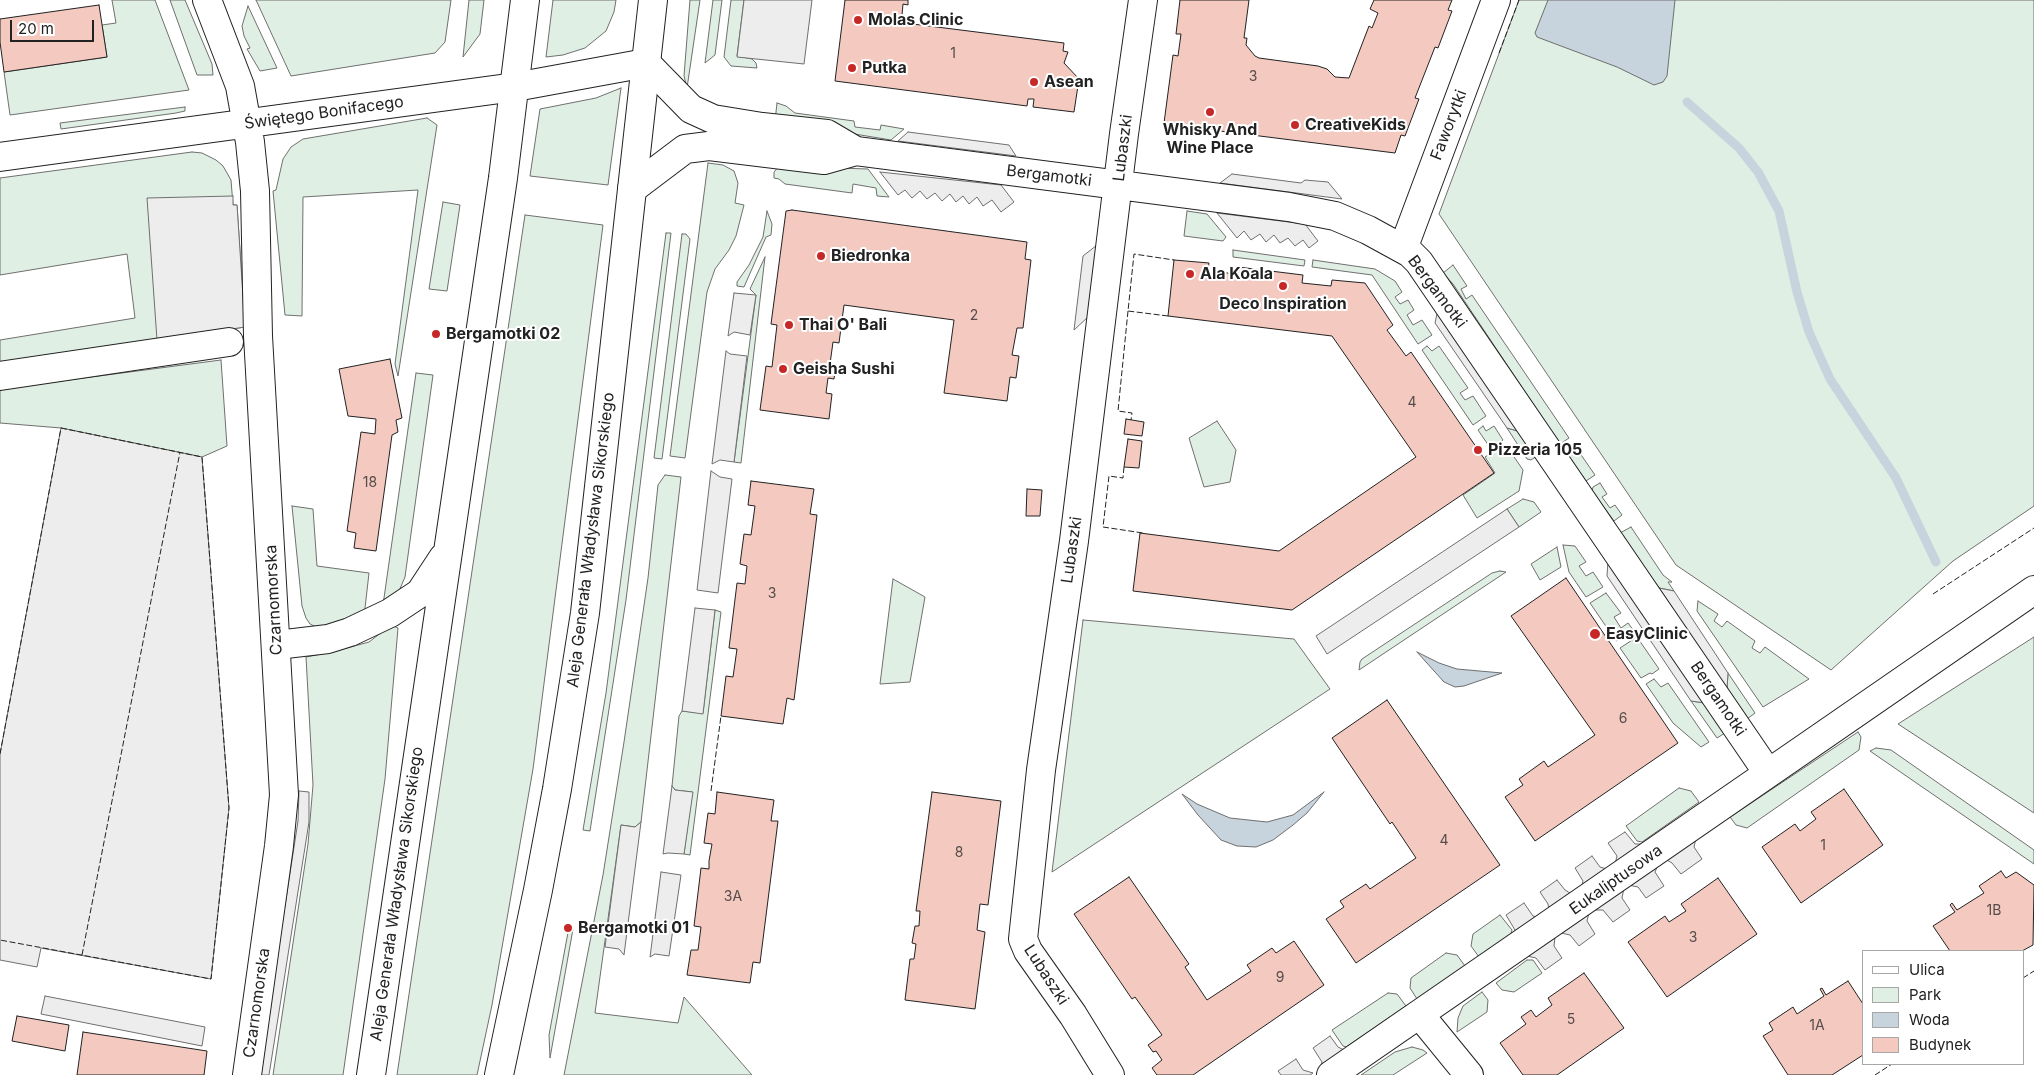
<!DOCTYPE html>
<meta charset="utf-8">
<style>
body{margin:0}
#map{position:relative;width:2034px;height:1075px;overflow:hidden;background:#fff;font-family:Inter,sans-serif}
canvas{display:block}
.legend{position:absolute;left:1862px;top:950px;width:162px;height:115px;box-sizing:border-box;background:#fff;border:1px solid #a7a7a7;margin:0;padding:6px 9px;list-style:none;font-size:15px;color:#222}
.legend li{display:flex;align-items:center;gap:10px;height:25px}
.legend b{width:25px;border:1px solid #a7a7a7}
.scale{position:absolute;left:10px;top:20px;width:84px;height:22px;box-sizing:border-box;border:2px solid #222;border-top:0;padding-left:6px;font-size:15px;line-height:18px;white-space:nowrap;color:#222;-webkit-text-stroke:4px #fff;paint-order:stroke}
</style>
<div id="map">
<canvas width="2034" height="1075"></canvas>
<ul class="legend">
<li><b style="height:6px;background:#fff"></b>Ulica</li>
<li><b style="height:14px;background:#e0efe3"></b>Park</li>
<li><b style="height:14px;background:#c7d3dd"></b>Woda</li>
<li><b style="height:14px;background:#f3c9c0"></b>Budynek</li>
</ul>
<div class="scale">20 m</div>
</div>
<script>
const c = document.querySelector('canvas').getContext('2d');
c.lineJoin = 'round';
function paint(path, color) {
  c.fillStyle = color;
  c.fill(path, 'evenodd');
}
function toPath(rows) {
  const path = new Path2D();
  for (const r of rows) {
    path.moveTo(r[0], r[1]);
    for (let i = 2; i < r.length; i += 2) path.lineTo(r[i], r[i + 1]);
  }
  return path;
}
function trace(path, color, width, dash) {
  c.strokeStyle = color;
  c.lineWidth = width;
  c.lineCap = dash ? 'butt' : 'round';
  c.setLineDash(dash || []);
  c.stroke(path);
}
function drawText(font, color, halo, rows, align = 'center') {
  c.font = font + ' Inter,sans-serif';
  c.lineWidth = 4;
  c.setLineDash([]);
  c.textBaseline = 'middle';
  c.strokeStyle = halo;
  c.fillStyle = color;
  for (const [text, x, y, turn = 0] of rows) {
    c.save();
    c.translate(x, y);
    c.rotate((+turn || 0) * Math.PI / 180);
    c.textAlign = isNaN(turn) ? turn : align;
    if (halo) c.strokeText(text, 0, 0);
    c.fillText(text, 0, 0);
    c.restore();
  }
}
const green = toPath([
 [112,0,155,0,189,90,10,115,4,72,107,57,102,25,116,23,112,0],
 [170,0,185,0,212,64,213,75,197,75,170,0],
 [256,0,451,0,445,42,435,53,291,76,256,0],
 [469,0,484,0,480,34,463,57,469,0],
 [553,0,616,0,614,12,606,31,585,48,563,55,546,57,553,0],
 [690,0,700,0,687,88,684,76,690,0],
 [713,0,722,0,715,55,705,63,713,0],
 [731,0,744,0,737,56,752,59,756,63,757,68,731,66,724,57,731,0],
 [1519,0,2034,0,2034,506,1953,561,1831,670,1676,565,1439,214,1519,0],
 [248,6,277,68,260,71,247,49,250,48,244,36,242,26,248,6],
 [621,88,608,185,530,176,540,109,596,98,621,88],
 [777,103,786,106,795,113,854,121,855,127,880,130,881,125,904,129,891,140,775,121,777,103],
 [185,107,185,111,176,113,61,129,60,123,185,107],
 [427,118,437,125,398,376,395,364,418,190,303,197,302,316,285,315,273,191,276,190,283,159,291,147,303,139,427,118],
 [192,152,202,153,216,160,223,166,231,180,233,205,237,205,245,327,0,365,0,340,135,318,127,254,0,275,0,178,192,152],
 [708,163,723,165,734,171,738,183,735,203,744,205,736,236,729,250,715,269,707,292,685,458,670,456,708,163],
 [779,166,868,169,889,197,877,196,876,188,853,184,852,193,785,184,779,179,774,178,774,172,779,166],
 [443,202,460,205,447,291,429,289,443,202],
 [767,211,772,224,771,235,766,237,744,287,737,286,737,282,749,265,763,237,767,211],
 [1187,211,1207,214,1226,237,1223,241,1184,236,1187,211],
 [525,215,603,225,533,769,492,1005,477,1075,397,1075,525,215],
 [666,233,671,233,626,600,590,831,583,830,606,693,666,233],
 [682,234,686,234,690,239,662,459,654,458,682,234],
 [1233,250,1305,260,1304,266,1233,257,1233,250],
 [765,257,741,463,734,462,756,295,750,289,765,257],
 [1313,260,1375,269,1395,281,1402,292,1395,297,1400,304,1408,300,1414,310,1407,315,1413,325,1422,320,1432,335,1418,344,1372,275,1312,267,1313,260],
 [1453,265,1467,286,1461,289,1466,299,1472,295,1569,438,1560,444,1453,284,1443,273,1453,265],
 [1427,346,1432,351,1439,346,1468,388,1460,393,1465,400,1473,396,1486,416,1473,425,1422,350,1427,346],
 [221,360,227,446,202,457,61,428,0,423,0,389,221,360],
 [416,373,433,375,405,577,399,591,383,605,416,373],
 [1217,421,1236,450,1230,482,1204,487,1189,438,1217,421],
 [1483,426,1486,431,1494,426,1503,440,1496,446,1503,456,1510,451,1523,470,1519,491,1477,518,1463,495,1495,473,1485,457,1493,452,1478,430,1483,426],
 [1507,428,1521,432,1537,456,1531,460,1527,459,1507,428],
 [1577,449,1595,475,1586,481,1568,455,1577,449],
 [665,475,681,477,641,822,635,827,621,825,595,1013,678,1023,684,997,752,1075,564,1075,603,875,624,742,648,578,658,485,665,475],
 [1600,483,1607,494,1602,497,1610,508,1615,505,1622,515,1614,521,1592,491,1593,487,1600,483],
 [1523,499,1534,502,1541,512,1519,527,1507,509,1523,499],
 [292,506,313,509,317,566,369,573,364,617,353,624,316,627,310,624,306,618,302,606,292,506],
 [1631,527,1663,575,1672,582,1668,582,1674,591,1659,588,1620,533,1631,527],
 [1563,545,1575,546,1586,562,1579,566,1586,576,1593,572,1603,587,1586,597,1569,572,1563,545],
 [1557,547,1561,567,1540,580,1531,564,1557,547],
 [1500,571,1506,572,1359,670,1360,662,1362,659,1492,573,1500,571],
 [893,579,925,597,910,682,880,684,893,579],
 [1606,593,1621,613,1614,617,1621,628,1628,623,1634,631,1616,641,1590,603,1606,593],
 [1698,601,1718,614,1714,621,1722,627,1727,621,1755,641,1752,648,1760,653,1765,647,1809,679,1763,707,1697,611,1698,601],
 [715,610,721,612,690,855,684,854,692,792,675,790,672,786,679,716,682,711,703,713,715,610],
 [1083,620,1294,639,1330,689,1052,872,1083,620],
 [391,625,398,628,385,779,343,1075,273,1075,308,844,313,785,306,657,332,652,369,642,391,625],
 [1637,637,1659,669,1652,674,1650,673,1641,678,1620,648,1637,637],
 [2034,637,2034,813,1898,724,2034,637],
 [1728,673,1755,713,1747,719,1727,689,1728,673],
 [1654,679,1661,687,1668,683,1709,742,1701,747,1673,723,1646,684,1654,679],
 [1691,701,1705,703,1725,733,1717,738,1691,701],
 [1858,732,1861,737,1859,750,1747,828,1736,825,1730,817,1858,732],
 [1876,748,1891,750,2034,850,2034,864,1870,751,1876,748],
 [1679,788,1691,791,1699,802,1642,842,1637,841,1626,826,1679,788],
 [1500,915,1512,930,1511,934,1479,957,1471,946,1473,934,1500,915],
 [569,927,573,929,550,1058,549,1035,569,927],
 [1446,953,1457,955,1465,966,1417,999,1410,988,1411,978,1446,953],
 [1527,960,1533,960,1542,973,1514,992,1502,990,1496,983,1527,960],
 [1482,992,1488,1000,1487,1012,1457,1032,1458,1018,1463,1006,1482,992],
 [1388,993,1397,994,1406,1006,1346,1047,1343,1046,1332,1030,1388,993],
 [1412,1047,1423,1050,1427,1053,1393,1075,1361,1075,1395,1052,1412,1047]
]);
const parking = toPath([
 [744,0,812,0,804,64,737,57,744,0],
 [908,132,1009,145,1016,156,898,141,908,132],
 [880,172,1001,185,1014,202,1001,212,992,200,983,206,977,197,969,204,963,196,956,202,950,194,942,201,935,193,927,199,920,191,912,198,905,190,898,195,880,172],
 [1232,174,1301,183,1305,180,1328,182,1342,199,1220,183,1232,174],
 [233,196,233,205,237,205,245,327,157,340,147,198,233,196],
 [1217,213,1305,224,1318,241,1309,248,1303,240,1295,246,1288,238,1280,243,1274,235,1266,242,1260,234,1251,240,1244,231,1237,238,1217,213],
 [1097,245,1088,317,1074,330,1083,256,1097,245],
 [734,293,756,295,750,335,734,332,728,336,734,293],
 [1438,309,1521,432,1507,428,1435,323,1438,309],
 [726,351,730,354,747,356,734,462,720,460,712,464,726,351],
 [61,428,202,457,229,808,211,979,41,948,37,967,0,960,0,754,61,428],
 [711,471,720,477,732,479,718,593,697,590,711,471],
 [1507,509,1519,527,1327,654,1316,636,1507,509],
 [1608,560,1705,703,1691,701,1607,576,1608,560],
 [1659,588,1674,591,1728,673,1727,689,1659,588],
 [695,608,715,610,703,714,682,711,695,608],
 [672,786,675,790,693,792,684,854,668,853,663,854,672,786],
 [299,791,309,792,309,822,269,1075,259,1075,298,821,299,791],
 [641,822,624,955,619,949,605,947,621,825,635,827,641,822],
 [1625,832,1635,844,1643,844,1615,864,1617,856,1608,843,1625,832],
 [1696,838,1694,847,1702,859,1681,874,1672,863,1667,860,1663,861,1696,838],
 [1592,856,1600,867,1607,869,1581,889,1583,881,1575,868,1592,856],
 [1658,865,1655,872,1664,886,1646,898,1638,887,1628,885,1658,865],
 [661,872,681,875,669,956,655,954,650,957,661,872],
 [1557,880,1565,890,1570,893,1549,910,1548,904,1540,892,1557,880],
 [1624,888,1622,898,1630,910,1613,922,1603,910,1594,910,1624,888],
 [1524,903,1533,916,1538,917,1515,933,1515,930,1506,915,1524,903],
 [1589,913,1587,921,1595,934,1579,946,1570,935,1561,933,1589,913],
 [1555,937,1554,946,1562,958,1545,970,1536,958,1527,956,1555,937],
 [45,996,205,1027,202,1046,41,1014,45,996],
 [1330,1036,1338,1047,1344,1050,1319,1070,1322,1062,1313,1048,1330,1036],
 [1296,1059,1303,1070,1313,1073,1310,1075,1281,1075,1278,1071,1296,1059]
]);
const water = toPath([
 [1548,0,1675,0,1667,76,1663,82,1654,85,1617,67,1537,37,1535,33,1548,0],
 [1417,652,1439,663,1457,669,1502,673,1464,686,1455,687,1444,682,1417,652],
 [1324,792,1307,813,1293,825,1273,840,1256,847,1237,846,1221,840,1198,815,1182,794,1197,804,1230,818,1267,822,1293,815,1324,792]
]);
const stream = toPath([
 [1687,102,1739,148,1758,172,1779,211,1797,292,1809,332,1830,379,1896,478,1936,562]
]);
const building = toPath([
 [845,0,908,0,908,5,903,4,902,15,906,16,905,23,1064,43,1063,51,1068,52,1064,63,1079,79,1074,112,1033,107,1034,99,1028,99,1027,106,835,81,845,0],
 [1180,0,1249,0,1244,38,1247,38,1246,45,1255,56,1259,58,1318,66,1327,69,1335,77,1349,78,1369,26,1372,28,1378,13,1370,9,1374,0,1452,0,1448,10,1452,11,1438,48,1435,47,1415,98,1419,99,1405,136,1401,135,1395,153,1212,130,1212,126,1203,124,1202,128,1164,123,1173,55,1178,56,1181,34,1176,34,1180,0],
 [99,5,107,57,4,72,0,42,0,19,99,5],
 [792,210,1027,242,1025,259,1031,260,1023,328,1017,328,1012,355,1019,356,1016,378,1010,377,1007,401,944,393,954,320,844,305,839,343,833,342,830,364,836,365,834,379,828,378,826,393,832,394,829,419,760,410,766,366,772,367,777,325,771,324,786,211,792,210],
 [1174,260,1209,263,1208,271,1237,274,1238,267,1303,275,1302,283,1331,286,1332,280,1365,283,1393,325,1387,330,1406,356,1411,352,1494,473,1292,610,1133,591,1140,533,1279,551,1416,457,1332,336,1168,316,1174,260],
 [390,359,402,418,396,420,398,432,392,435,376,551,354,548,356,533,347,531,361,432,375,434,376,419,348,416,339,369,390,359],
 [1126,419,1144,422,1142,436,1124,434,1126,419],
 [1128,439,1142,441,1139,468,1124,467,1128,439],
 [751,481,814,489,810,514,817,515,794,700,787,698,783,724,721,716,726,676,733,677,737,649,729,648,737,583,745,584,747,566,740,564,744,534,751,535,755,506,748,505,751,481],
 [1027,489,1042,490,1040,516,1026,516,1027,489],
 [1566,578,1678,743,1535,841,1505,797,1523,785,1519,779,1544,761,1548,767,1595,735,1511,616,1566,578],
 [1387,700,1500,865,1356,963,1326,919,1344,907,1340,901,1366,884,1370,889,1416,858,1392,822,1390,824,1332,738,1387,700],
 [1844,789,1883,845,1801,903,1762,847,1795,824,1800,831,1816,819,1811,812,1844,789],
 [717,792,774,800,771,821,778,821,760,963,753,962,750,983,687,975,691,950,698,950,701,927,694,926,701,868,709,869,709,861,712,844,704,843,708,813,715,814,717,792],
 [932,792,1001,801,988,905,980,904,977,930,985,932,975,1009,905,1000,910,959,914,959,916,944,912,943,915,926,919,926,920,911,916,911,932,792],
 [2001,871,2006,878,2016,872,2034,885,2033,945,2022,951,1950,951,1933,926,1955,912,1950,905,1952,903,1957,910,1984,893,1979,886,2001,871],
 [1129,877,1189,964,1185,967,1207,1000,1251,971,1247,965,1272,948,1276,953,1294,941,1324,985,1193,1075,1157,1075,1152,1068,1162,1060,1156,1051,1153,1052,1148,1045,1162,1035,1135,997,1132,999,1074,914,1129,877],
 [1718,878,1757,934,1667,997,1628,942,1665,916,1669,922,1686,911,1681,904,1718,878],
 [1584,973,1624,1028,1557,1075,1523,1075,1500,1043,1526,1024,1521,1017,1531,1010,1536,1017,1552,1005,1548,998,1584,973],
 [1848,981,1863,1004,1863,1055,1832,1075,1788,1075,1763,1036,1773,1030,1769,1023,1793,1007,1797,1014,1824,996,1820,989,1822,988,1826,995,1848,981],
 [17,1016,69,1025,65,1051,12,1041,17,1016],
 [83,1032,207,1051,204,1075,77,1075,83,1032]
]);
const minor = toPath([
 [207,0,240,86,250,142,255,191,258,336,284,795,279,846,247,1075],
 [0,157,515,87,646,63,691,109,713,119,762,127,827,134,856,151],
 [632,189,685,149,709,146,824,160,856,151,1289,207,1335,216,1368,230,1410,253,1419,262,1768,773],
 [1403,249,1496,0],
 [0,376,229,342],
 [1420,1015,1469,1075],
 [1110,1075,1073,1015,1028,951,1023,939,1041,770,1074,541,1124,134,1143,0],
 [1331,1075,2034,590]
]);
const major = toPath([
 [277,645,328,639,350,632,390,613,420,593,443,558],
 [371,1075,503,178,525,0],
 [499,1075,538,890,557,789,585,613,653,0]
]);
const fence = toPath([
 [1499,53,1519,0],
 [1128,311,1118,411,1132,413,1131,420],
 [1168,316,1128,311,1134,254,1174,260],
 [1124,467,1123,478,1109,476,1103,527,1143,533],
 [1933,594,2034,528],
 [0,754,61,428,202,457,229,808,211,979,0,940],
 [711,791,721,716],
 [82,955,180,452],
 [2023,978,2034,971],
 [1875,1075,1892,1064]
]);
const markers = [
 [858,20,5,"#c62828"],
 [852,68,5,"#c62828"],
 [1034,82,5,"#c62828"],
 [1210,112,5,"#c62828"],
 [1295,125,5,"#c62828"],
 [821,256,5,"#c62828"],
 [1190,274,5,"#c62828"],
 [1283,286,5,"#c62828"],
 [789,325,5,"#c62828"],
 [436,334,5,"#c62828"],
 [783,369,5,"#c62828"],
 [1478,450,5,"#c62828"],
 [1595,634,6,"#c62828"],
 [568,928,5,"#c62828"]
];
const numberNames = [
 ["1",953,54],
 ["3",1253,77],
 ["2",974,316],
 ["4",1412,403],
 ["18",370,483],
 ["3",772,594],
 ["6",1623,719],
 ["4",1444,841],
 ["1",1823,846],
 ["8",959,853],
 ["3A",733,897],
 ["1B",1994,911],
 ["3",1693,938],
 ["9",1280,978],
 ["5",1571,1020],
 ["1A",1817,1026]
];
const poiNames = [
 ["Molas Clinic",868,20],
 ["Putka",862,68],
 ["Asean",1044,82],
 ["CreativeKids",1305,125],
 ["Whisky And",1210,130,"center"],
 ["Wine Place",1210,148,"center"],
 ["Biedronka",831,256],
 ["Ala Koala",1200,274],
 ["Deco Inspiration",1283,304,"center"],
 ["Thai O' Bali",799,325],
 ["Bergamotki 02",446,334],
 ["Geisha Sushi",793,369],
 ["Pizzeria 105",1488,450],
 ["EasyClinic",1606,634],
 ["Bergamotki 01",578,928]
];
const streetNames = [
 ["Świętego Bonifacego",324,113,-8],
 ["Faworytki",1449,125,-69],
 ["Lubaszki",1123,148,-83],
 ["Bergamotki",1049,176,7],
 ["Bergamotki",1437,292,53],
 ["Aleja Generała Władysława Sikorskiego",591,540,-83],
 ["Lubaszki",1072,550,-82],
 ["Czarnomorska",274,600,-93],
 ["Bergamotki",1718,699,56],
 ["Eukaliptusowa",1616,880,-35],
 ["Aleja Generała Władysława Sikorskiego",397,894,-82],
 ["Lubaszki",1046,975,57],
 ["Czarnomorska",257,1003,-82]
];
paint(green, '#e0efe3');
trace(green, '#6f6f6f', 1);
paint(parking, '#ededed');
trace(parking, '#6f6f6f', 1);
paint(water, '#c7d3dd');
trace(water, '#6f6f6f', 1);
trace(stream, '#c7d3dd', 9);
paint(building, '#f3c9c0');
trace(building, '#222', 1);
trace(minor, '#222', 30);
trace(major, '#222', 30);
trace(minor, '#fff', 28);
trace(major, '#fff', 28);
trace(fence, '#222', 1, [6, 2.5]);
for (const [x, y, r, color] of markers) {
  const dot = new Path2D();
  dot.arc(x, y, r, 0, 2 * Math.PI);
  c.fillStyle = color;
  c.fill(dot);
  trace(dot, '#fff', 2);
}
drawText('14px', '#564c4a', null, numberNames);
drawText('bold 16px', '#222', '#fff', poiNames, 'left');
drawText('16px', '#222', '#fff', streetNames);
</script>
